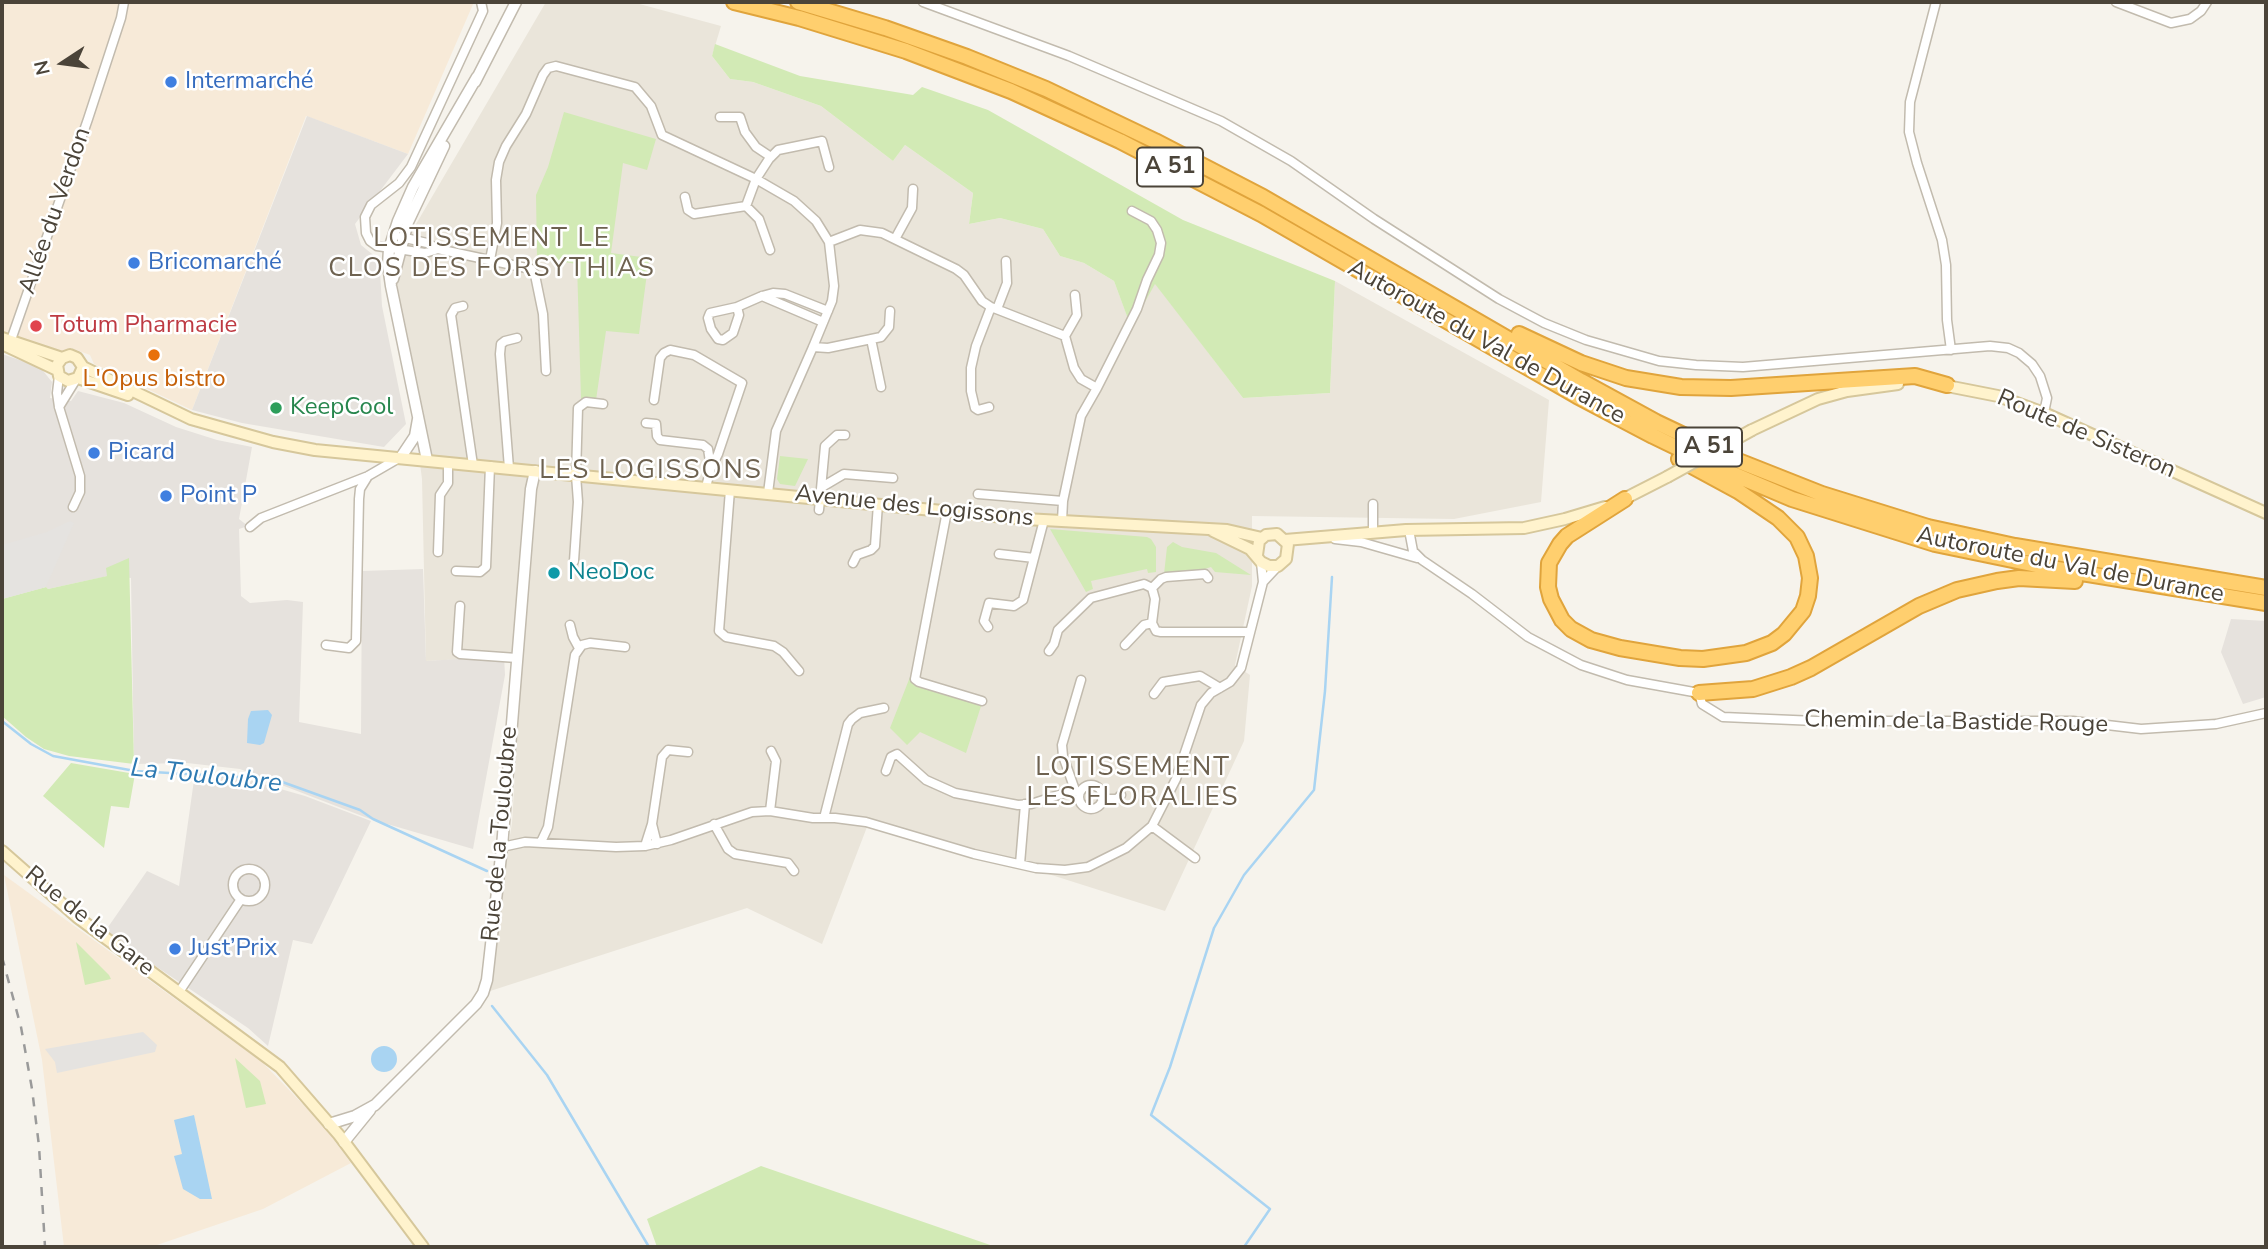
<!DOCTYPE html>
<meta charset="utf-8">
<style>
body{margin:0}
#map{position:relative;width:2268px;height:1249px;overflow:hidden;background:#f6f3ec;font-family:"Nunito Sans",sans-serif}
canvas{display:block}
.frame{position:absolute;inset:0;border:4px solid #4b4439;pointer-events:none}
.north{position:absolute;left:28px;top:28px;width:70px;height:70px;-webkit-text-stroke:5px #fff;paint-order:stroke;rotate:257deg;font-size:19px;font-weight:700;line-height:28px;text-align:center;color:#4b4439}
.north::after{content:'';display:block;margin:auto;width:24px;height:32px;background:#4b4439;clip-path:polygon(50% 0,100% 100%,50% 72%,0 100%)}
</style>
<div id="map">
<canvas width="2268" height="1249"></canvas>
<div class="frame"></div>
<div class="north">N</div>
</div>
<script>
const c = document.querySelector('canvas').getContext('2d');
c.lineJoin = 'round';
function paint(path, color) {
  c.fillStyle = color;
  c.fill(path, 'evenodd');
}
function toPath(rows) {
  const path = new Path2D();
  for (const r of rows) {
    if (r.length === 3) {
      path.moveTo(r[0] + r[2], r[1]);
      path.arc(r[0], r[1], r[2], 0, 2 * Math.PI);
      continue;
    }
    path.moveTo(r[0], r[1]);
    for (let i = 2; i < r.length; i += 2) path.lineTo(r[i], r[i + 1]);
  }
  return path;
}
function trace(path, color, width, dash) {
  c.strokeStyle = color;
  c.lineWidth = width;
  c.lineCap = dash ? 'butt' : 'round';
  c.setLineDash(dash || []);
  c.stroke(path);
}
function drawText(font, color, halo, rows, align = 'center') {
  c.font = font + ' "Nunito Sans",sans-serif';
  c.lineWidth = 5;
  c.setLineDash([]);
  c.textBaseline = 'middle';
  c.strokeStyle = halo;
  c.fillStyle = color;
  for (const [text, x, y, turn = 0] of rows) {
    c.save();
    c.translate(x, y);
    c.rotate((+turn || 0) * Math.PI / 180);
    c.textAlign = isNaN(turn) ? turn : align;
    if (halo) c.strokeText(text, 0, 0);
    c.fillText(text, 0, 0);
    c.restore();
  }
}
const residential = toPath([
 [546,2,632,2,721,26,712,56,730,79,753,82,821,106,893,161,905,145,973,193,969,224,1000,218,1043,229,1060,256,1084,263,1114,281,1131,326,1155,283,1243,398,1330,393,1335,281,1549,400,1541,502,1454,519,1252,516,1252,586,1235,665,1250,675,1244,741,1165,911,998,858,867,827,822,944,747,908,484,993,512,823,522,656,426,661,422,479,396,278,412,231]
]);
const commercial = toPath([
 [2,2,474,2,408,154,306,116,192,410,94,364,90,355,71,348,61,353,2,335],
 [4,875,262,1062,323,1125,351,1163,263,1209,151,1247,64,1247,42,1060]
]);
const industrial = toPath([
 [307,116,408,154,355,224,361,245,377,258,380,271,382,306,406,424,384,447,242,423,192,410],
 [2,354,40,367,52,382,50,398,71,401,78,391,124,403,176,427,217,440,252,447,239,519,248,526,239,529,241,596,250,603,287,600,303,602,299,722,361,734,362,571,423,569,426,661,504,656,505,675,473,849,370,819,240,769,187,763,134,764,131,578,108,576,48,589,46,587,2,599],
 [2231,619,2266,621,2266,697,2243,704,2221,652],
 [195,773,242,778,305,796,371,821,312,944,293,940,268,1046,248,1028,136,953,106,930,147,871,179,886]
]);
const green = toPath([
 [715,44,800,76,913,95,922,87,988,110,1183,220,1335,281,1330,393,1243,398,1155,284,1131,327,1114,281,1084,263,1060,256,1043,229,1000,218,969,224,973,193,905,145,893,161,821,106,753,82,730,79,712,56],
 [564,112,656,139,647,170,623,163,611,253,649,258,639,334,606,331,596,400,581,399,577,264,537,258,536,195,548,167],
 [780,456,808,459,795,486,780,484,777,479],
 [1050,529,1147,537,1151,539,1156,547,1156,572,1148,573,1147,569,1091,581,1093,589,1086,592],
 [1173,542,1182,547,1216,553,1251,575,1215,572,1211,567,1202,570,1164,574,1167,547],
 [129,558,134,764,69,756,44,749,26,737,2,716,2,599,46,587,48,589,107,576,106,568],
 [910,677,982,703,966,753,920,732,907,745,890,728],
 [71,763,135,774,129,808,111,806,104,848,43,796],
 [76,942,109,975,111,979,85,985],
 [235,1058,260,1081,266,1104,246,1108],
 [761,1166,996,1247,657,1247,647,1219]
]);
const parking = toPath([
 [70,521,74,523,46,587,2,599,2,545,47,532],
 [143,1032,157,1045,155,1052,57,1073,55,1062,45,1049]
]);
const water = toPath([
 [268,710,272,715,264,743,260,745,247,743,248,719,251,711],
 [384,1059,13],
 [194,1115,212,1199,200,1199,183,1189,174,1156,182,1154,174,1120]
]);
const stream = toPath([
 [2,721,31,744,53,756,135,771,274,779,360,810,373,819,487,871],
 [492,1006,547,1075,649,1247],
 [1244,1247,1270,1209,1151,1115,1170,1067,1214,928,1244,875,1314,790,1325,691,1332,577]
]);
const minor = toPath([
 [923,2,1069,56,1221,121,1291,161,1374,219,1499,299,1544,323,1586,340,1659,361,1696,365,1743,367,1990,346,2008,348,2019,353,2032,364,2040,376,2047,398,2044,413],
 [1936,2,1910,102,1909,132,1917,163,1942,240,1946,265,1947,320,1951,350],
 [2116,2,2171,23,2190,19,2201,11,2207,2],
 [720,117,740,117,745,132,756,147,771,157],
 [685,197,688,210,694,214,746,206,756,179,769,159,778,150,822,141,829,167],
 [746,206,759,219,770,250],
 [401,237,427,243,438,249,531,269,535,275,543,314,546,371],
 [895,239,912,208,913,189],
 [829,242,860,230,882,233,956,269,964,275,982,301,991,307,1065,336,1074,368,1081,379,1097,388,1081,416,1063,501,1062,521],
 [438,249,425,253,377,246,370,241,366,233,365,217,371,205,399,183,411,167,483,11,481,2],
 [490,260,497,223,496,180,499,162,506,146,526,114,543,75,548,68,556,66,635,87,651,106,662,135,756,179,794,201,816,221,829,242,834,286,832,301,813,347,776,431,768,493],
 [762,296,823,322],
 [463,306,455,308,451,315,473,465],
 [737,307,739,315,733,333,723,340,718,339,711,329,708,318,710,313,737,307,762,296,773,293,785,294,828,311],
 [997,309,1007,283,1006,261],
 [1065,336,1077,315,1075,295],
 [871,339,881,387],
 [11,340,88,119,121,18,124,2],
 [813,347,828,348,881,337,889,327,890,311],
 [59,376,57,393,59,407,80,476,80,492,73,507],
 [1097,388,1137,309,1147,280,1159,255,1161,243,1157,230,1151,221,1132,211],
 [654,400,660,358,664,353,670,350,694,355,742,383,718,454,711,468],
 [59,407,75,381],
 [989,407,978,410,975,408,971,391,971,368,976,346,991,307],
 [646,423,656,424,657,436,660,440,703,445,708,449,711,468,706,487],
 [509,468,500,354,501,344,505,341,517,338],
 [822,487,844,474,893,478],
 [730,490,719,631,726,637,774,646,783,652,799,671],
 [978,494,1063,501],
 [819,510,825,446,837,435,845,435],
 [947,511,915,679,919,682,982,701],
 [250,527,261,518,368,476,399,458],
 [1409,530,1413,551,1422,560,1472,594,1528,637,1581,665,1627,680,1699,693,1702,704,1723,717,1816,721,2073,721,2141,729,2216,724,2266,713],
 [1373,533,1373,504],
 [1335,539,1361,542,1417,558],
 [438,552,440,495,448,483,448,462],
 [999,554,1034,558],
 [574,561,578,502,576,475,578,408,586,402,603,404],
 [853,563,857,555,871,550,875,546,878,504],
 [456,571,480,572,486,567,490,466],
 [1263,582,1278,566],
 [1152,588,1155,599,1152,623,1156,631,1161,632,1250,632],
 [1152,588,1161,579,1166,577,1205,574,1208,578],
 [460,606,457,652,460,654,517,658],
 [570,625,573,637,579,648],
 [988,627,984,621,989,603,1014,606,1023,600,1044,520],
 [326,645,349,648,356,641,359,499,360,489,368,476],
 [1125,645,1144,625,1152,623],
 [1049,651,1054,644,1058,630,1091,598,1144,584,1152,588],
 [1154,694,1163,682,1200,676,1220,688],
 [886,771,891,757,897,754,926,780,955,793,1018,805,1031,804,1071,791,1080,792],
 [1091,797,12],
 [1075,790,1063,756,1062,745,1081,680],
 [1102,799,1117,799,1121,795],
 [770,811,776,761,771,751],
 [824,818,848,724,852,719,860,713,884,708],
 [652,824,662,757,668,750,688,752],
 [714,824,728,849,735,854,788,863,794,871],
 [1152,826,1195,858],
 [541,842,548,827,575,655,582,645,590,643,625,647],
 [645,846,652,824,657,844],
 [502,847,525,842,616,847,645,846,671,840,752,812,770,811,813,818,835,818,866,822,974,854,1036,868,1065,870,1088,867,1126,848,1152,826,1176,779,1201,705,1211,693,1230,682,1241,668,1263,582,1261,562],
 [1020,864,1025,804],
 [249,885,16],
 [179,992,241,899]
]);
const tertiary = toPath([
 [475,82,516,2],
 [393,279,408,222,444,146],
 [401,457,415,436,418,419],
 [427,460,391,286,388,265,389,249,398,221,413,187,477,77],
 [329,1124,355,1116,375,1105,476,1004,483,993,487,980,502,847,531,489,535,471],
 [344,1142,370,1110]
]);
const secondary = toPath([
 [2,338,62,358,70,355,77,358,83,367,78,378,68,381,59,376,57,365,62,358],
 [4,345,57,370],
 [83,367,191,419,273,442,315,450,1025,519,1227,530,1262,538],
 [78,378,128,395],
 [1942,385,1998,396,2044,413,2266,513],
 [1752,430,1818,399,1847,391,1898,384],
 [1620,501,1667,477],
 [1213,531,1250,549,1261,562,1269,566,1278,566,1286,559,1288,544,1277,534,1266,535,1259,541,1257,555],
 [1285,540,1406,530,1524,528,1565,519,1605,507],
 [2,851,77,917,280,1067,339,1135,423,1247]
]);
const motorway = toPath([
 [734,2,799,18,906,51,1011,91,1120,141,1261,214,1577,396,1653,436,1721,469,1792,499,1935,544,2051,568,2266,603],
 [798,2,885,28,967,57,1046,89,1155,141,1263,197,1581,381,1656,422,1736,460,1822,494,1928,527,2015,546,2266,588],
 [1519,334,1581,363,1626,378,1681,387,1731,388,1915,376,1947,385],
 [1625,499,1567,536,1560,544,1549,563,1548,587,1551,599,1562,620,1571,629,1591,640,1620,648,1680,658,1703,659,1746,653,1772,643,1784,634,1803,611,1808,596,1810,578,1806,556,1797,537,1778,518,1738,491,1679,459],
 [1699,693,1753,689,1791,677,1811,668,1919,606,1957,590,1997,581,2019,578,2075,581]
]);
const rail = toPath([
 [2,957,21,1027,32,1089,39,1146,45,1247]
]);
const secondaryBridge = toPath([
 [1667,477,1752,430]
]);
const markers = [
 [171,82,7,"#3f7fe0"],
 [134,263,7,"#3f7fe0"],
 [36,326,7,"#e0444e"],
 [154,355,7,"#e8710a"],
 [276,408,7,"#2e9e5b"],
 [94,453,7,"#3f7fe0"],
 [166,496,7,"#3f7fe0"],
 [554,573,7,"#0f9aa8"],
 [175,949,7,"#3f7fe0"]
];
const shields = [
 [1170,167,66],
 [1709,447,66]
];
const shieldNames = [
 ["A 51",1170,167],
 ["A 51",1709,447]
];
const shopNames = [
 ["Intermarché",185,82],
 ["Bricomarché",148,263],
 ["Picard",108,453],
 ["Point P",180,496],
 ["Just’Prix",189,949]
];
const streetNames = [
 ["Allée du Verdon",56,211,-71],
 ["Autoroute du Val de Durance",1486,343,29],
 ["Route de Sisteron",2086,435,23],
 ["Avenue des Logissons",914,507,6],
 ["Autoroute du Val de Durance",2070,566,11],
 ["Chemin de la Bastide Rouge",1956,723,1],
 ["Rue de la Touloubre",501,834,-85],
 ["Rue de la Gare",89,922,39]
];
const healthNames = [
 ["Totum Pharmacie",50,326]
];
const foodNames = [
 ["L'Opus bistro",154,380]
];
const leisureNames = [
 ["KeepCool",290,408]
];
const cultureNames = [
 ["NeoDoc",568,573]
];
const neighbourhoodNames = [
 ["LOTISSEMENT LE",492,240],
 ["CLOS DES FORSYTHIAS",492,270],
 ["LES LOGISSONS",651,472],
 ["LOTISSEMENT",1133,769],
 ["LES FLORALIES",1133,799]
];
const waterNames = [
 ["La Touloubre",206,777,6]
];
paint(residential, '#eae5da');
paint(commercial, '#f7ead8');
paint(industrial, '#e6e2dd');
paint(green, '#d2eab5');
paint(parking, '#e5e3e0');
paint(water, '#a9d4f2');
trace(stream, '#a9d4f2', 2.5);
trace(minor, '#c2bbae', 11);
trace(tertiary, '#c2bbae', 13);
trace(secondary, '#d6c79b', 14);
trace(motorway, '#e0a43c', 18);
trace(minor, '#fff', 8);
trace(tertiary, '#fff', 10);
trace(secondary, '#fff3cd', 10);
trace(motorway, '#ffcf6e', 14);
trace(rail, '#9a9a9a', 2.5, [9, 9]);
trace(secondaryBridge, '#d6c79b', 14, []);
trace(secondaryBridge, '#fff3cd', 10);
for (const [x, y, r, color] of markers) {
  const dot = new Path2D();
  dot.arc(x, y, r, 0, 2 * Math.PI);
  c.fillStyle = color;
  c.fill(dot);
  trace(dot, '#fff', 2.5);
}
for (const [x, y, w] of shields) {
  const box = new Path2D();
  box.roundRect(x - w / 2, y - 19.5, w, 39, 5);
  c.fillStyle = '#fff';
  c.fill(box);
  trace(box, '#4b4439', 2);
}
drawText('bold 23px', '#4b4439', null, shieldNames);
drawText('24px', '#366cbe', '#fff', shopNames, 'left');
drawText('24px', '#4b4439', '#fff', streetNames);
drawText('24px', '#be3a42', '#fff', healthNames, 'left');
drawText('24px', '#c56008', '#fff', foodNames);
drawText('24px', '#27864d', '#fff', leisureNames, 'left');
drawText('24px', '#0d838f', '#fff', cultureNames, 'left');
c.letterSpacing = '2px';
drawText('26px', '#6e6250', '#fff', neighbourhoodNames);
c.letterSpacing = '0px';
drawText('italic 26px', '#2e7ab2', '#fff', waterNames);
</script>
